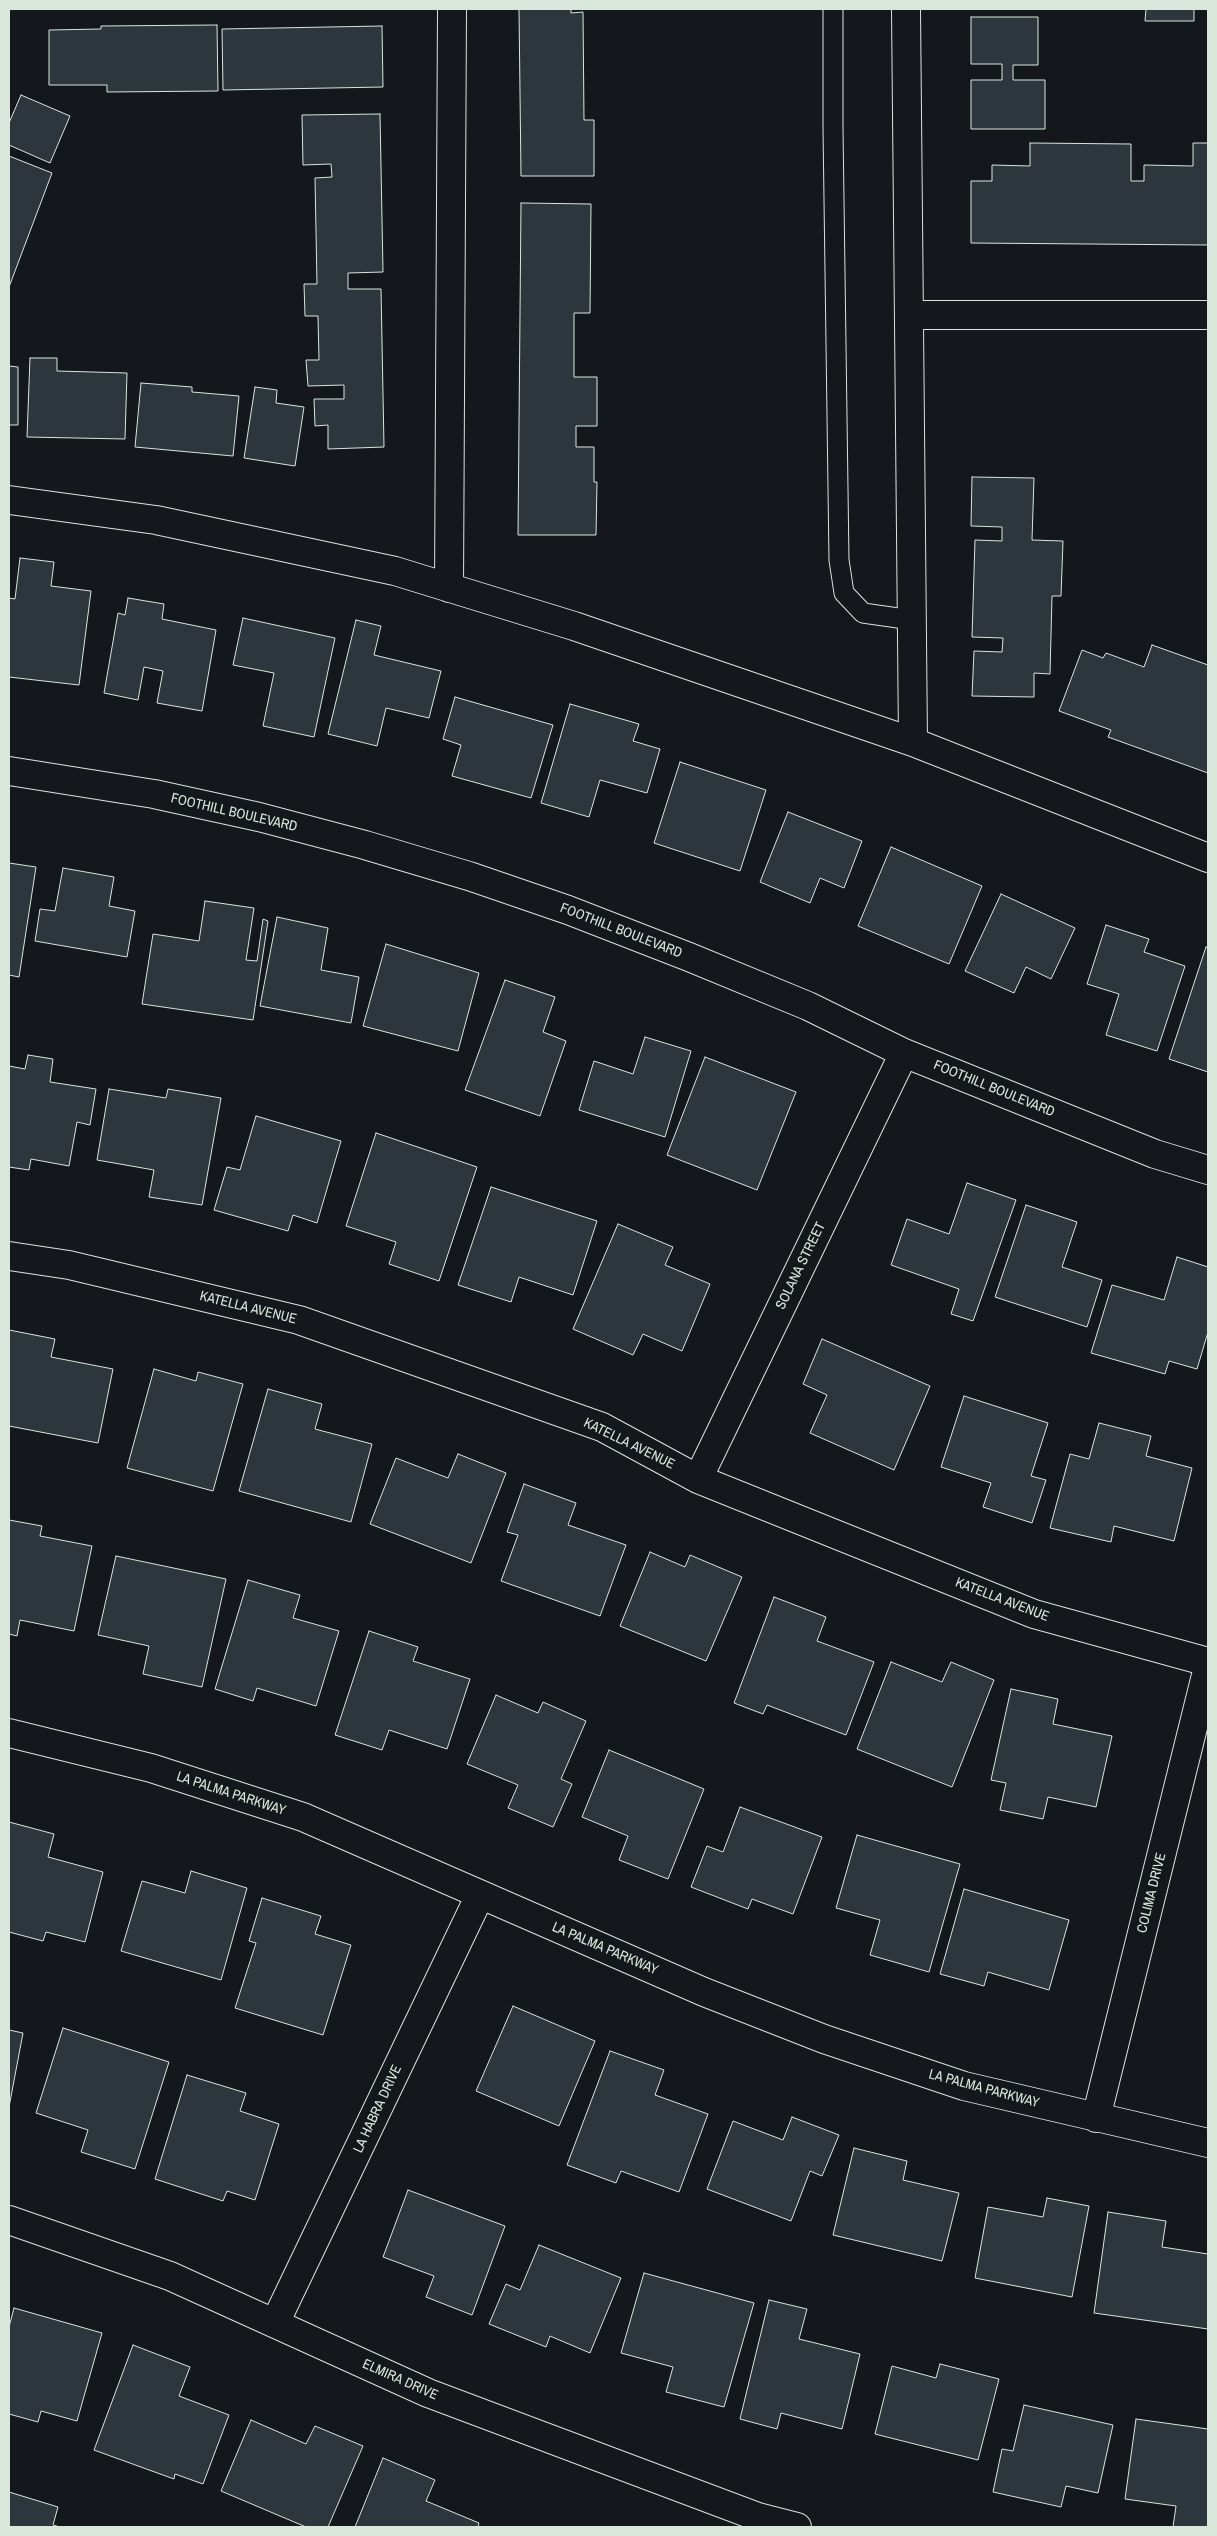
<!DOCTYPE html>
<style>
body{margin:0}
#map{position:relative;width:1217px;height:2536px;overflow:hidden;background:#14181c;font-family:"Archivo Narrow",sans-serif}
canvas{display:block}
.frame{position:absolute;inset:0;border:10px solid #d8e6dc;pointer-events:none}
</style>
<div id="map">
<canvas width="1217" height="2536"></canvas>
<div class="frame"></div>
</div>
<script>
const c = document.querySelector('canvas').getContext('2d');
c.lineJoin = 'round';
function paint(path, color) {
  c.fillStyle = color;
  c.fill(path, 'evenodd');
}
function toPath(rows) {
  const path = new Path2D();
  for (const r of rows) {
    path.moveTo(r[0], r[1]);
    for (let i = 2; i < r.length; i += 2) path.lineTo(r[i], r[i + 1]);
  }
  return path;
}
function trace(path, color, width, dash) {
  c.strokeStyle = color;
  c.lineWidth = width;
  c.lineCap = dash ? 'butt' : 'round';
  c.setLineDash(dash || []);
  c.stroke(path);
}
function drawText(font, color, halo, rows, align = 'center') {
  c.font = font + ' "Archivo Narrow",sans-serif';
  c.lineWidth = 4;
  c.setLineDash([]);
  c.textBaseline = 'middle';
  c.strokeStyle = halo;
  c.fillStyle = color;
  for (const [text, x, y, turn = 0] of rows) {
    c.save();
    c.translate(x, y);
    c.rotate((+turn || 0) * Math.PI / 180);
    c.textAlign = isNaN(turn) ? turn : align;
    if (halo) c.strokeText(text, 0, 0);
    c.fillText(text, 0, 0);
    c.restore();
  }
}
const building = toPath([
 [519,9,571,9,571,13,583,12,584,120,594,120,594,176,521,176,519,9],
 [1146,9,1194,9,1194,21,1145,21,1146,9],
 [971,17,1038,17,1038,65,1013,65,1013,80,1045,80,1045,129,971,129,971,80,1002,80,1002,64,971,64,971,17],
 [217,25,218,91,107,92,107,85,49,85,49,30,101,29,101,26,217,25],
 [382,26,383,87,223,90,222,29,382,26],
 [21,95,70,116,50,163,9,145,9,123,21,95],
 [380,114,383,272,348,273,348,289,381,289,384,447,328,449,328,425,315,426,314,399,344,399,344,385,308,386,306,360,319,360,318,316,305,316,304,284,317,284,315,178,332,177,331,164,303,165,302,115,380,114],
 [1030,143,1131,144,1131,181,1144,181,1144,165,1193,166,1193,143,1208,143,1208,245,971,243,971,181,992,181,992,165,1030,166,1030,143],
 [9,156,52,173,9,287,9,156],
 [521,203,591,204,590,313,574,313,574,377,597,377,597,426,576,426,576,447,594,447,594,482,597,482,596,535,518,535,521,203],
 [30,358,57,358,57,371,127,373,125,439,27,437,30,358],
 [9,366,18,367,18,425,9,425,9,366],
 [141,383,192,387,192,392,239,396,233,456,135,447,141,383],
 [255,387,277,390,276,403,304,407,295,466,244,458,255,387],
 [972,477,1034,478,1032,540,1063,541,1061,596,1052,596,1050,674,1034,673,1034,697,972,696,974,651,1002,652,1003,638,972,637,975,540,1002,541,1002,527,971,526,972,477],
 [20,558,54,562,51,586,91,591,79,685,9,677,9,598,15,599,20,558],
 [128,598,164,604,162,619,216,630,202,711,157,703,163,671,144,667,138,700,104,693,118,613,125,615,128,598],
 [243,618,335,638,314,737,263,726,274,673,233,665,243,618],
 [356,620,381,626,374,655,441,671,429,718,386,708,377,746,328,734,356,620],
 [1152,645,1208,665,1208,773,1108,737,1111,730,1059,711,1082,650,1103,658,1106,653,1144,667,1152,645],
 [455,697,553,725,531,798,452,776,461,745,443,739,455,697],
 [570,704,639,724,633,741,660,749,647,793,600,780,589,817,541,803,570,704],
 [680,762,766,790,740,871,654,843,680,762],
 [788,812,862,841,844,888,820,878,810,903,760,882,788,812],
 [891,847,982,886,949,964,858,926,891,847],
 [9,863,36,867,19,977,9,975,9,863],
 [63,868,114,877,109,906,135,911,127,957,35,941,40,909,55,911,63,868],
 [1001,894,1075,928,1051,979,1026,967,1014,993,965,971,1001,894],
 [205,901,254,908,246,960,257,961,263,919,268,921,253,1020,142,1004,153,934,199,941,205,901],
 [277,917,328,928,321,970,359,977,351,1023,260,1006,277,917],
 [1106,925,1149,939,1144,952,1185,966,1157,1051,1106,1035,1119,994,1087,984,1106,925],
 [386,944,479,973,458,1051,363,1026,386,944],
 [1206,947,1208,948,1208,1072,1169,1059,1206,947],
 [505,980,555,997,543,1032,566,1041,540,1116,465,1090,505,980],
 [645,1037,691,1051,665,1137,579,1110,594,1061,633,1074,645,1037],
 [28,1055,53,1059,50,1082,96,1089,90,1125,77,1122,69,1166,31,1159,29,1170,9,1167,9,1066,25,1069,28,1055],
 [705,1057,796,1092,757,1190,667,1155,705,1057],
 [109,1089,166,1098,168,1089,221,1098,202,1205,149,1197,154,1170,97,1160,109,1089],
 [256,1116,341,1141,317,1223,293,1215,288,1231,214,1210,227,1167,240,1170,256,1116],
 [376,1133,477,1167,439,1281,389,1264,396,1242,346,1226,376,1133],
 [967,1183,1016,1200,973,1321,951,1314,959,1289,891,1265,907,1219,949,1234,967,1183],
 [491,1187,597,1221,573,1295,519,1277,511,1302,458,1285,491,1187],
 [1026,1205,1077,1222,1062,1267,1102,1280,1087,1327,995,1297,1026,1205],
 [618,1224,673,1247,665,1265,710,1284,682,1351,643,1334,633,1355,573,1329,618,1224],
 [1177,1257,1208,1267,1208,1332,1197,1369,1169,1361,1165,1374,1091,1353,1112,1285,1164,1300,1177,1257],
 [9,1330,55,1339,51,1357,113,1369,98,1443,9,1426,9,1330],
 [822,1339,930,1386,894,1470,810,1433,827,1395,803,1384,822,1339],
 [154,1369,196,1381,198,1372,243,1384,213,1491,127,1468,154,1369],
 [268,1389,322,1404,315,1429,372,1444,351,1522,239,1491,268,1389],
 [964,1396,1048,1423,1031,1476,1046,1480,1032,1523,983,1507,991,1483,941,1467,964,1396],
 [1099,1423,1151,1436,1146,1456,1192,1468,1174,1541,1114,1526,1111,1542,1050,1528,1070,1454,1089,1459,1099,1423],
 [458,1454,506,1473,471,1563,370,1524,396,1458,448,1478,458,1454],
 [524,1484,576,1503,568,1525,626,1545,600,1616,501,1581,518,1535,507,1532,524,1484],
 [9,1520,42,1526,40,1536,92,1546,74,1631,20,1620,17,1636,9,1634,9,1520],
 [650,1552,685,1567,690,1555,742,1577,706,1661,620,1626,650,1552],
 [116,1556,226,1579,202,1687,143,1674,149,1646,98,1635,116,1556],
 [248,1580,300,1595,293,1618,339,1631,316,1706,257,1688,253,1701,215,1689,248,1580],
 [774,1597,826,1617,817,1641,874,1662,846,1735,767,1705,763,1714,734,1703,774,1597],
 [369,1631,418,1647,413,1661,470,1679,447,1749,389,1730,382,1750,335,1735,369,1631],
 [891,1662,942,1682,951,1662,994,1680,952,1787,857,1749,891,1662],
 [1011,1689,1058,1699,1053,1724,1112,1736,1096,1807,1048,1797,1043,1819,1000,1810,1006,1783,991,1780,1011,1689],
 [496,1695,538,1713,543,1702,586,1721,561,1779,572,1784,553,1827,508,1808,518,1785,467,1764,496,1695],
 [609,1750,704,1789,668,1879,619,1860,628,1836,582,1817,609,1750],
 [740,1807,822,1837,793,1914,752,1899,748,1909,691,1887,707,1846,723,1852,740,1807],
 [9,1822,54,1834,48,1857,103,1872,85,1942,46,1932,43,1941,9,1932,9,1822],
 [857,1835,960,1864,929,1972,870,1955,880,1920,836,1908,857,1835],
 [191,1871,247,1888,221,1980,121,1951,142,1881,185,1893,191,1871],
 [964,1889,1069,1920,1049,1990,988,1972,984,1986,940,1974,964,1889],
 [262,1898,321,1916,315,1934,351,1945,323,2035,235,2008,256,1943,249,1941,262,1898],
 [513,2006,595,2041,559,2126,476,2091,513,2006],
 [63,2028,169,2062,135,2169,81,2152,88,2130,36,2113,63,2028],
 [9,2030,23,2033,9,2107,9,2030],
 [610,2051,664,2070,655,2095,708,2114,679,2192,621,2171,616,2183,567,2165,610,2051],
 [187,2075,246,2093,240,2111,279,2124,255,2200,227,2191,223,2201,155,2179,187,2075],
 [792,2117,839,2135,822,2176,810,2171,791,2221,707,2189,733,2121,783,2140,792,2117],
 [854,2148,907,2161,903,2180,959,2193,942,2261,833,2235,854,2148],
 [408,2190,505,2226,472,2315,426,2297,434,2276,383,2257,408,2190],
 [1047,2198,1089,2206,1072,2297,975,2278,988,2207,1043,2217,1047,2198],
 [1108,2212,1166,2221,1162,2247,1208,2254,1208,2329,1094,2313,1108,2212],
 [539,2245,621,2278,590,2353,550,2336,546,2347,489,2324,506,2284,520,2290,539,2245],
 [644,2273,754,2303,724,2407,666,2392,673,2367,621,2353,644,2273],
 [769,2300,807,2309,799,2339,860,2354,842,2429,781,2413,777,2429,740,2419,769,2300],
 [14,2308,102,2333,77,2421,41,2411,38,2422,9,2414,9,2327,14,2308],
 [133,2345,190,2367,179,2396,229,2415,203,2484,175,2474,174,2479,94,2450,133,2345],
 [940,2364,999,2379,978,2460,875,2434,892,2366,936,2378,940,2364],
 [1024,2405,1113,2425,1098,2493,1066,2486,1061,2507,993,2492,1002,2449,1013,2451,1024,2405],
 [1136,2419,1208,2429,1208,2527,1173,2527,1176,2506,1125,2499,1136,2419],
 [251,2420,306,2444,315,2426,363,2446,328,2527,306,2527,221,2491,251,2420],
 [383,2458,435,2480,426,2501,479,2523,478,2527,355,2527,383,2458],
 [9,2492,58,2507,53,2525,60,2527,9,2527,9,2492]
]);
const service = toPath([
 [833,9,833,128,839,560,844,593,863,613,912,620]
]);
const minor = toPath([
 [906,9,913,742],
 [909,315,1208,315],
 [9,500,156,520,395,571,574,626,913,742,1208,858],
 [449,588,452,9],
 [9,771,154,794,259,817,365,845,469,876,568,910,689,957,808,1006,904,1053,1155,1154,1208,1170],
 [9,1256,69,1265,299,1320,602,1427,698,1479,1034,1614,1208,1662],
 [698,1479,904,1053],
 [9,1733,151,1768,303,1817,704,1992,824,2039,964,2086,1208,2143],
 [1096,2118,1208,1667],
 [9,2220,170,2276,428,2393,758,2517,797,2527],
 [275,2323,480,1895]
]);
const streetNames = [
 ["FOOTHILL BOULEVARD",234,813,13],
 ["FOOTHILL BOULEVARD",621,931,21],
 ["FOOTHILL BOULEVARD",994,1089,22],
 ["SOLANA STREET",801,1266,-64],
 ["KATELLA AVENUE",248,1308,14],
 ["KATELLA AVENUE",629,1444,26],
 ["KATELLA AVENUE",1002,1600,21],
 ["LA PALMA PARKWAY",231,1794,18],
 ["COLIMA DRIVE",1152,1893,-76],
 ["LA PALMA PARKWAY",605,1949,23],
 ["LA PALMA PARKWAY",984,2089,15],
 ["LA HABRA DRIVE",378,2109,-65],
 ["ELMIRA DRIVE",400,2380,24]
];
paint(building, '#2c363c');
trace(building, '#d8e6dc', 1);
trace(service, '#d8e6dc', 21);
trace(minor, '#d8e6dc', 30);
trace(service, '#14181c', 19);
trace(minor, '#14181c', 28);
drawText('14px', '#d8e6dc', '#14181c', streetNames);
</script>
